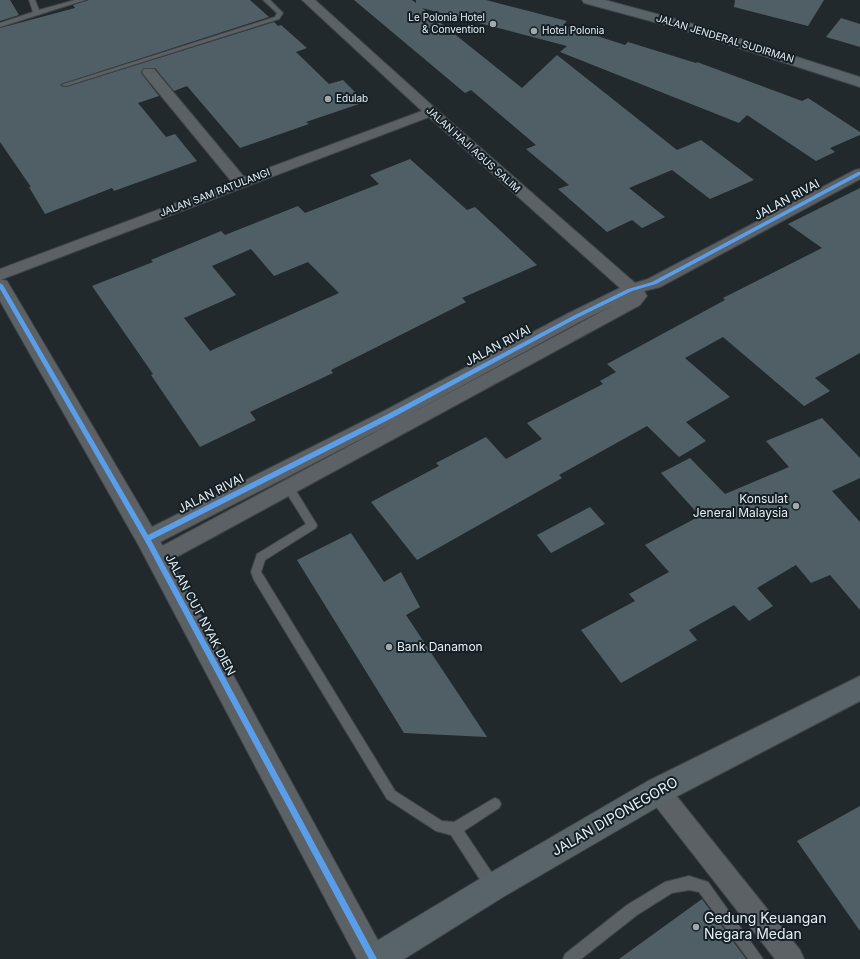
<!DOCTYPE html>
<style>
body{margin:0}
canvas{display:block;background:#21292c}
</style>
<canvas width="860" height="959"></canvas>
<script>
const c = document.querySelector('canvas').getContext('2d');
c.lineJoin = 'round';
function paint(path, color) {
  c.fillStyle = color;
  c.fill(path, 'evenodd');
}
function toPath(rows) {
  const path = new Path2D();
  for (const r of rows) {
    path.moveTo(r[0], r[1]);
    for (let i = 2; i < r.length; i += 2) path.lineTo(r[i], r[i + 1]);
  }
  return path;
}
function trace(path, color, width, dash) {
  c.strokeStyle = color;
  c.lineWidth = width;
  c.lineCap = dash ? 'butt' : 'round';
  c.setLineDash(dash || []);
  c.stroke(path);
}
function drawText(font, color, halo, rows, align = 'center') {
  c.font = font + ' Inter,sans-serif';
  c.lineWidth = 4;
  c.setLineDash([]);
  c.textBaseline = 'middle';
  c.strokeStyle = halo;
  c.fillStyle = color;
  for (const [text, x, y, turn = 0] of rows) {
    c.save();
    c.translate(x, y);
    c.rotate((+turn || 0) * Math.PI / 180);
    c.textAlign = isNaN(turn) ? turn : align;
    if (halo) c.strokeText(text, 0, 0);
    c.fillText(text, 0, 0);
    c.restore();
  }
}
const building = toPath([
 [0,0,10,0,19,15,0,21],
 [89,0,250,0,269,17,61,84,61,86,66,87,274,22,278,26,281,25,307,48,296,52,329,84,343,80,365,102,306,122,309,124,240,148,187,86,174,91,155,68,144,68,141,73,159,96,138,103,166,137,175,134,197,161,114,191,112,188,45,214,29,187,31,187,0,142,0,28,75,8,73,5],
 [354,0,412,0,416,3,416,0,486,0,567,21,563,25,625,45,628,42,696,63,697,62,802,101,808,98,860,132,860,135,830,148,835,152,816,161,747,115,739,123,560,52,567,46,422,8,522,88,557,55,677,150,701,140,754,180,710,199,672,170,629,188,665,217,642,228,632,220,607,232,558,189,569,185,526,149,536,145,471,90,465,93],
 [735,0,824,0,808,26,734,7],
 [841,18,860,24,860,47,826,37],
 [410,159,467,210,475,207,537,265,462,298,466,302,331,370,333,373,250,412,256,420,200,447,151,375,153,374,92,286,153,262,151,260,221,231,225,235,298,206,305,213,379,184,370,175],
 [251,249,274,276,308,262,339,293,210,351,184,318,236,295,212,266],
 [860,188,860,353,815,378,830,391,804,406,723,337,685,358,730,397,686,422,706,441,679,457,647,426,559,475,562,478,417,560,371,502,439,466,436,463,486,437,506,459,542,439,527,423,603,384,600,381,616,372,607,364,725,300,723,298,822,248,788,224],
 [822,418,860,458,860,478,832,491,860,522,860,610,830,575,811,583,796,565,757,588,773,606,749,621,734,605,689,630,697,640,621,683,581,630,635,601,629,594,669,572,645,545,700,516,661,473,690,458,725,494,789,467,766,441],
 [590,507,605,524,551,553,537,535],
 [351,533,384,582,401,572,420,607,406,615,487,737,404,733,297,560],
 [860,806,860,931,797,841],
 [702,899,746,959,619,959]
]);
const lane = toPath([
 [29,0,35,0,39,10,75,0,85,0,0,27,0,23,33,12,29,0],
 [263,0,270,0,283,13,279,19,66,86,61,85,275,17,277,13,263,0],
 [289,485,293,486,317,525,316,528,265,560,261,572,263,575,395,791,442,821,454,822,491,800,495,798,499,800,501,804,499,808,464,831,498,882,500,887,498,892,493,894,488,892,451,835,436,831,387,799,254,580,251,572,257,554,306,524,284,489,285,486,289,485],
 [689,876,708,882,763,959,748,959,699,892,689,890,672,893,637,915,581,959,563,959,565,954,627,905,665,882,689,876]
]);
const street = toPath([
 [302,0,315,0,436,109,635,283,648,279,855,170,860,169,860,179,660,287,644,291,647,296,640,305,158,567,151,564,148,558,151,552,396,421,154,545,147,547,140,545,137,539,140,533,384,411,569,313,620,288,429,117,0,280,0,269,232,182,144,75,142,72,144,69,154,69,244,177,422,111,302,0],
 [612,306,399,420,581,321,612,306],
 [658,779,666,783,800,950,804,959,775,959,650,799,646,791,650,783,658,779]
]);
const secondary = toPath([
 [0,279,7,281,155,532,388,959,357,959,139,546,0,301,0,279]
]);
const primary = toPath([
 [582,0,605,0,690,23,860,77,860,87,680,29,584,3,582,0],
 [860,676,860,701,668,801,503,897,404,959,361,959,365,948,483,877,648,781,860,676]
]);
const cycleway = toPath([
 [858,172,860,172,860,175,656,284,632,291,577,318,392,418,151,540,377,959,369,959,145,541,0,289,0,283,3,285,148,535,388,414,573,316,628,289,652,282,858,172]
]);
const markers = [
 [493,24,4,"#a1a9ad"],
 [534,31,4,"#a1a9ad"],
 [328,99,4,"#a1a9ad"],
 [796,506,4,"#a1a9ad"],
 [389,647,4,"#a1a9ad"],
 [696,927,4,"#a1a9ad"]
];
const farPoinames = [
 ["Le Polonia Hotel",485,18,"right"],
 ["& Convention",485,30,"right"],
 ["Hotel Polonia",542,31],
 ["Edulab",336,99]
];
const farStreetnames = [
 ["JALAN JENDERAL SUDIRMAN",725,39,17],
 ["JALAN HAJI AGUS SALIM",473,150,42],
 ["JALAN SAM RATULANGI",215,193,-21]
];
const streetNames = [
 ["JALAN RIVAI",787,200,-28],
 ["JALAN RIVAI",498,346,-28],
 ["JALAN RIVAI",211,494,-27],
 ["JALAN CUT NYAK DIEN",200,615,62]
];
const poiNames = [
 ["Konsulat",788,499],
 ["Jeneral Malaysia",788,513],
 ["Bank Danamon",397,647,"left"]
];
const nearStreetnames = [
 ["JALAN DIPONEGORO",615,817,-30]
];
const nearPoinames = [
 ["Gedung Keuangan",704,919],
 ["Negara Medan",704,935]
];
paint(building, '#505f66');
trace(lane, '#404548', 2);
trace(street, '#404548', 2);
trace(secondary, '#404548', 2);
trace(primary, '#404548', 2);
paint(lane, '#5b6164');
paint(street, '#5b6164');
paint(secondary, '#5b6164');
paint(primary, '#586468');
paint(cycleway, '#5a9eea');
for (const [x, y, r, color] of markers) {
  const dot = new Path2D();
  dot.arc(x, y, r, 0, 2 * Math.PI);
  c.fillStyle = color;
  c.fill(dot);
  trace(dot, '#142026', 1.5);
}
drawText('10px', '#e6eef2', '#142026', farPoinames, 'left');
drawText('10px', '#e6eef2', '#142026', farStreetnames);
drawText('12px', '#e6eef2', '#142026', streetNames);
drawText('12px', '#e6eef2', '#142026', poiNames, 'right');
drawText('14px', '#e6eef2', '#142026', nearStreetnames);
drawText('14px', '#e6eef2', '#142026', nearPoinames, 'left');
</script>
